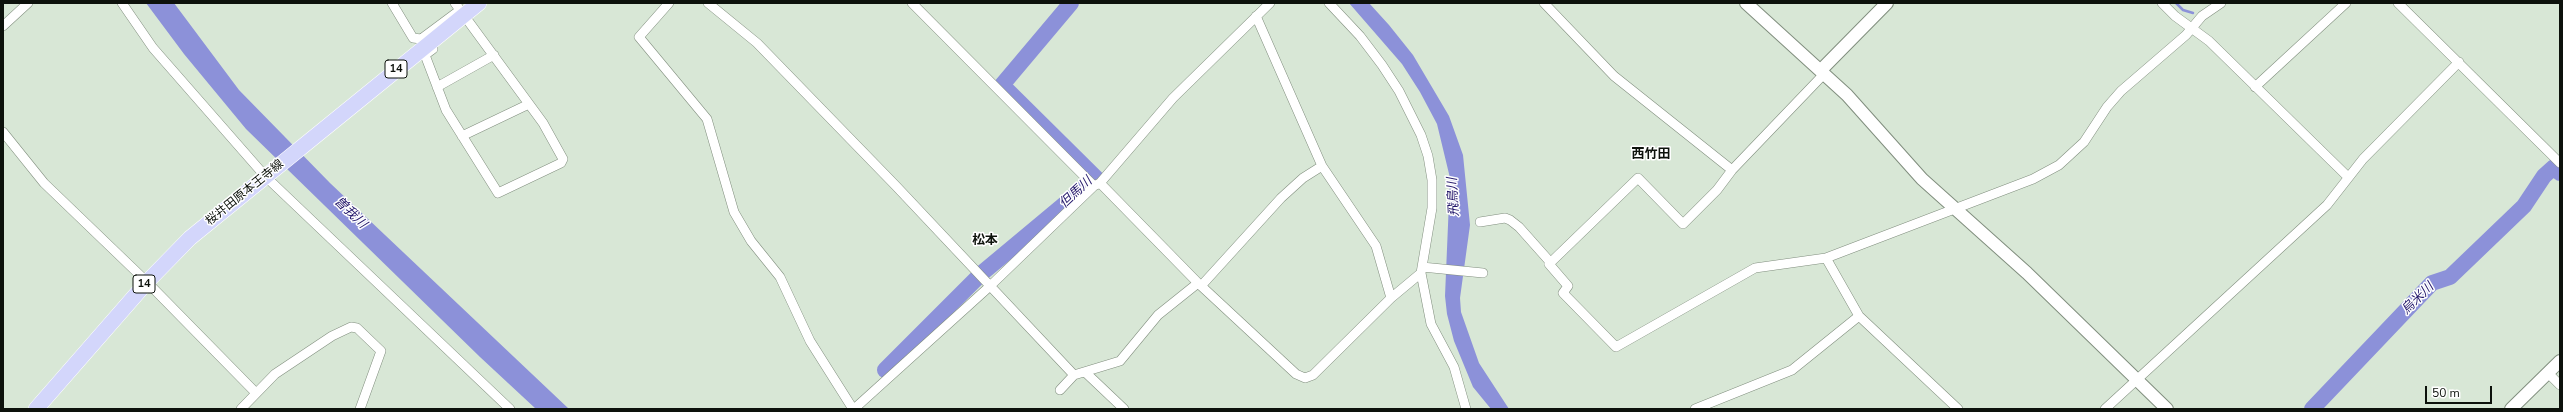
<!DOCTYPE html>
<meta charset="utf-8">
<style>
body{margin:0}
#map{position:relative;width:2563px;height:412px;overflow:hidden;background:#d8e7d6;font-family:"Nunito Sans",sans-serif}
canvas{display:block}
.frame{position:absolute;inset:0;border:4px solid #0d120c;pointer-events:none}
.scale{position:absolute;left:2425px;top:386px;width:67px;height:18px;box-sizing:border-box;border:2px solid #0d120c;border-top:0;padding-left:5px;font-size:12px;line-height:14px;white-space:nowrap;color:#0d120c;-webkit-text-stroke:3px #fff;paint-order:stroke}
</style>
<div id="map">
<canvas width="2563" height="412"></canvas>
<div class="frame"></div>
<div class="scale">50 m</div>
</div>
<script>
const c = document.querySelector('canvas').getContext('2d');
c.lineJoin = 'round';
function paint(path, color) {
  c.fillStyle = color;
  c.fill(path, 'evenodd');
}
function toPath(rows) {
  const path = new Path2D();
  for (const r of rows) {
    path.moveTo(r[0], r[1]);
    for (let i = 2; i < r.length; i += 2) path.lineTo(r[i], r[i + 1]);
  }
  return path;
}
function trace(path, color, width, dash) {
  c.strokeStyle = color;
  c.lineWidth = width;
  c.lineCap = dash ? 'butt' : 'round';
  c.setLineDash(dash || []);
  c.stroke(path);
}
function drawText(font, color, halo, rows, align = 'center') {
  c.font = font + ' "Nunito Sans","Noto Sans JP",sans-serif';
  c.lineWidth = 3;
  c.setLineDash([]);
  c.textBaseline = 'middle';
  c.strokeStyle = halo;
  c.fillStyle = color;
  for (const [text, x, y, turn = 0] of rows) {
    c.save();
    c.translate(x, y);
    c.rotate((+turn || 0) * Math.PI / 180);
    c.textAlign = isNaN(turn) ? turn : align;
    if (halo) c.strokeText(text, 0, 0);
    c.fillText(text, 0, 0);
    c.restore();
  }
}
const water = toPath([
 [146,3,174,3,239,90,330,183,569,409,536,409,480,357,246,129,184,54],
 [1349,3,1369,3,1389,25,1413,55,1449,116,1463,155,1470,225,1460,298,1461,312,1479,363,1509,409,1491,409,1473,387,1454,341,1447,314,1445,296,1450,178,1437,124,1420,92,1402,64]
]);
const stream = toPath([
 [2176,3,2183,10,2193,13]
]);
const river = toPath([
 [885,370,982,273,1096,178,1002,85,1071,3],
 [2312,409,2432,283,2450,277,2524,206,2544,176,2554,167,2560,173]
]);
const minor = toPath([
 [122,3,153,48,265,176,510,409],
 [392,3,413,38,421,39,460,10],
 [669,3,639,37,707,119,734,212,751,241,780,277,810,341,853,409],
 [708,3,757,43,896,186,1074,375],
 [912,3,1094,186,1100,183,1173,98,1270,3],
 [1329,3,1360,36,1382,65,1399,91,1421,135,1428,156,1432,180,1432,208,1421,273,1431,324,1454,367,1466,409],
 [1544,3,1614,76,1732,170],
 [2162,3,2175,16,2209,41,2348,177],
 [2398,3,2560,163],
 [1256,16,1322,166,1376,246,1391,298],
 [3,26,28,3],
 [433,49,425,55,446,110,498,193,561,163,563,159,543,123,455,3],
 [1824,74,1732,170,1717,190,1683,224,1638,178,1549,264,1568,286,1563,293,1616,347,1755,268,1826,258,2033,179,2059,165,2084,142,2107,107,2121,91,2186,35,2202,16,2221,3],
 [437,87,494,55],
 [2255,87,2346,3],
 [3,132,44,183,147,282,256,393],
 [462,136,529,104],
 [1100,183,1198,283,1296,374,1305,378,1313,375,1391,298,1421,273],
 [1480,222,1505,218,1510,220,1519,227,1551,263],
 [1826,258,1859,316,1958,409],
 [1422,267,1483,273],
 [1201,286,1281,198,1303,178,1322,166],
 [1085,372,1124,409],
 [2548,373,2560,385],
 [1060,390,1074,375,1120,361,1158,315,1198,283],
 [241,409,275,374,332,336,351,327,357,328,381,351,360,409],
 [854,409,989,287,1094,186],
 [1695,409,1792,370,1859,316],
 [2105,409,2327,205,2363,159,2459,62]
]);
const tertiary = toPath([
 [1746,3,1847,95,1922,179,2027,273,2167,409],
 [1821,70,1887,3],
 [2511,409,2560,361]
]);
const primary = toPath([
 [36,409,147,282,190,238,479,3]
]);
const shields = [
 [396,69,22],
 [144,284,22]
];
const shieldNames = [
 ["14",396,69],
 ["14",144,284]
];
const streetNames = [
 ["桜井田原本王寺線",245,193,-39]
];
const neighbourhoodNames = [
 ["西竹田",1651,155],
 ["松本",985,241]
];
const waterNames = [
 ["但馬川",1076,193,-43],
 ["飛鳥川",1454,197,-93],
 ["曽我川",350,213,44],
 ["烏米川",2418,299,-44]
];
paint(water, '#8c91d9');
trace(stream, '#8c91d9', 2.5);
trace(river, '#8c91d9', 16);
trace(minor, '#808e7e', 10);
trace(tertiary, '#808e7e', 14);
trace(primary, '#fff', 16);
trace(minor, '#fff', 9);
trace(tertiary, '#fff', 12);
trace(primary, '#d3d6fb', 15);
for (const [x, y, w] of shields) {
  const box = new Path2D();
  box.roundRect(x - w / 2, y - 9, w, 18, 3);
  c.fillStyle = '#fff';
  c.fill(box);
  trace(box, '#0d120c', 1);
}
drawText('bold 11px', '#0d120c', null, shieldNames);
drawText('12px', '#0d120c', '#fff', streetNames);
drawText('bold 13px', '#0d120c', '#fff', neighbourhoodNames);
drawText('italic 13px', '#22166a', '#fff', waterNames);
</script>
